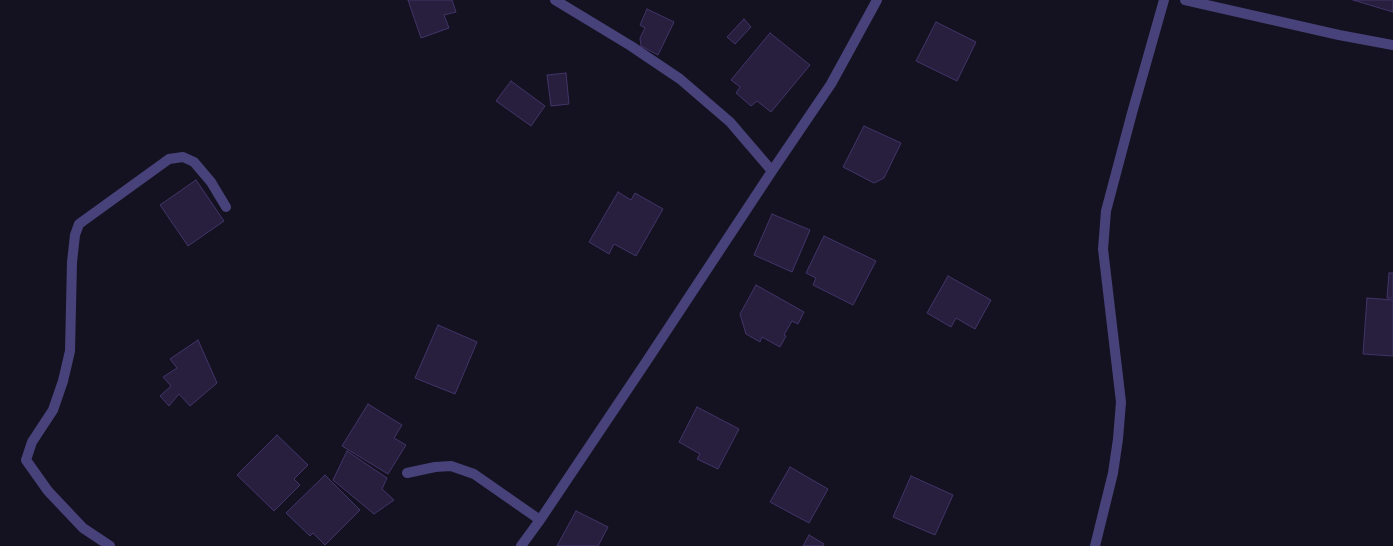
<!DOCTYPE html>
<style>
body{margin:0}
canvas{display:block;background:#141121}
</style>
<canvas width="1393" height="546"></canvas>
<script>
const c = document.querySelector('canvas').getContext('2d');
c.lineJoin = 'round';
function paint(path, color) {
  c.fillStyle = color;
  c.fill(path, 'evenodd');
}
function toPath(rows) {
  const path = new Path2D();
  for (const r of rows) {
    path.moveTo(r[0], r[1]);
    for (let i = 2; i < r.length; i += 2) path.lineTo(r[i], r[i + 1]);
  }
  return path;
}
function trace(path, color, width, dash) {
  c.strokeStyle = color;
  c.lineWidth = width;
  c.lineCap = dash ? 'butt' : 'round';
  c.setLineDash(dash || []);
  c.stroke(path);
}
const building = toPath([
 [408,0,452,0,456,12,444,15,449,28,421,38,408,0],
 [1353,0,1393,0,1393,12,1353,0],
 [647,9,674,22,658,55,641,46,640,38,645,28,640,25,647,9],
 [744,19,751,27,735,44,727,37,744,19],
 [936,22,976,42,957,81,916,61,936,22],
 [770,33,810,65,771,112,757,101,751,106,736,93,740,87,731,80,770,33],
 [566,73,569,104,551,106,547,75,566,73],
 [511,81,545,106,531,126,496,101,511,81],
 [864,126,901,143,884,178,874,183,843,167,864,126],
 [196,180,224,221,188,246,160,205,196,180],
 [618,192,631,200,635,193,663,209,636,256,614,244,609,254,589,242,618,192],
 [772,214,810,230,792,272,754,255,772,214],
 [824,236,876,261,853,305,813,285,816,278,806,273,824,236],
 [1389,273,1393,273,1393,298,1387,298,1389,273],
 [948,276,991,300,975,329,956,318,951,327,927,313,948,276],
 [756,285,804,312,798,324,792,321,784,335,786,336,780,347,762,337,760,342,746,334,740,314,756,285],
 [1367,298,1393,300,1393,356,1363,354,1367,298],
 [438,325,477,342,455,394,415,378,438,325],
 [198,340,217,383,190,406,179,394,169,406,160,396,171,386,163,377,177,368,170,359,198,340],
 [368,404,402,425,394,438,406,445,388,474,342,446,368,404],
 [697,407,739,429,718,469,697,459,700,454,679,442,697,407],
 [277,435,308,465,294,479,300,485,274,511,237,475,277,435],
 [347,451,387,478,382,489,394,500,374,514,333,480,347,451],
 [790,467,828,489,809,523,770,502,790,467],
 [325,475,360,510,325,545,313,533,310,536,286,513,325,475],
 [911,476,953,495,935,535,893,517,911,476],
 [576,511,608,527,598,546,557,546,576,511],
 [809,535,824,544,823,546,803,546,809,535]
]);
const street = toPath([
 [555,0,631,46,680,79,730,122,772,171],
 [1185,0,1339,35,1393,45],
 [407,473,435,467,451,466,474,474,540,520],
 [110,546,83,528,48,491,26,460,32,442,53,410,63,381,70,351,72,262,75,235,79,224,169,159,183,157,194,162,211,182,226,207],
 [521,546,540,520,646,362,772,171,831,84,877,0],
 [1095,546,1113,473,1118,439,1121,402,1103,249,1106,211,1132,113,1164,0]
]);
paint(building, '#281f3f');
trace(building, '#413468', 1);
trace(street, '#47427a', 10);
</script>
